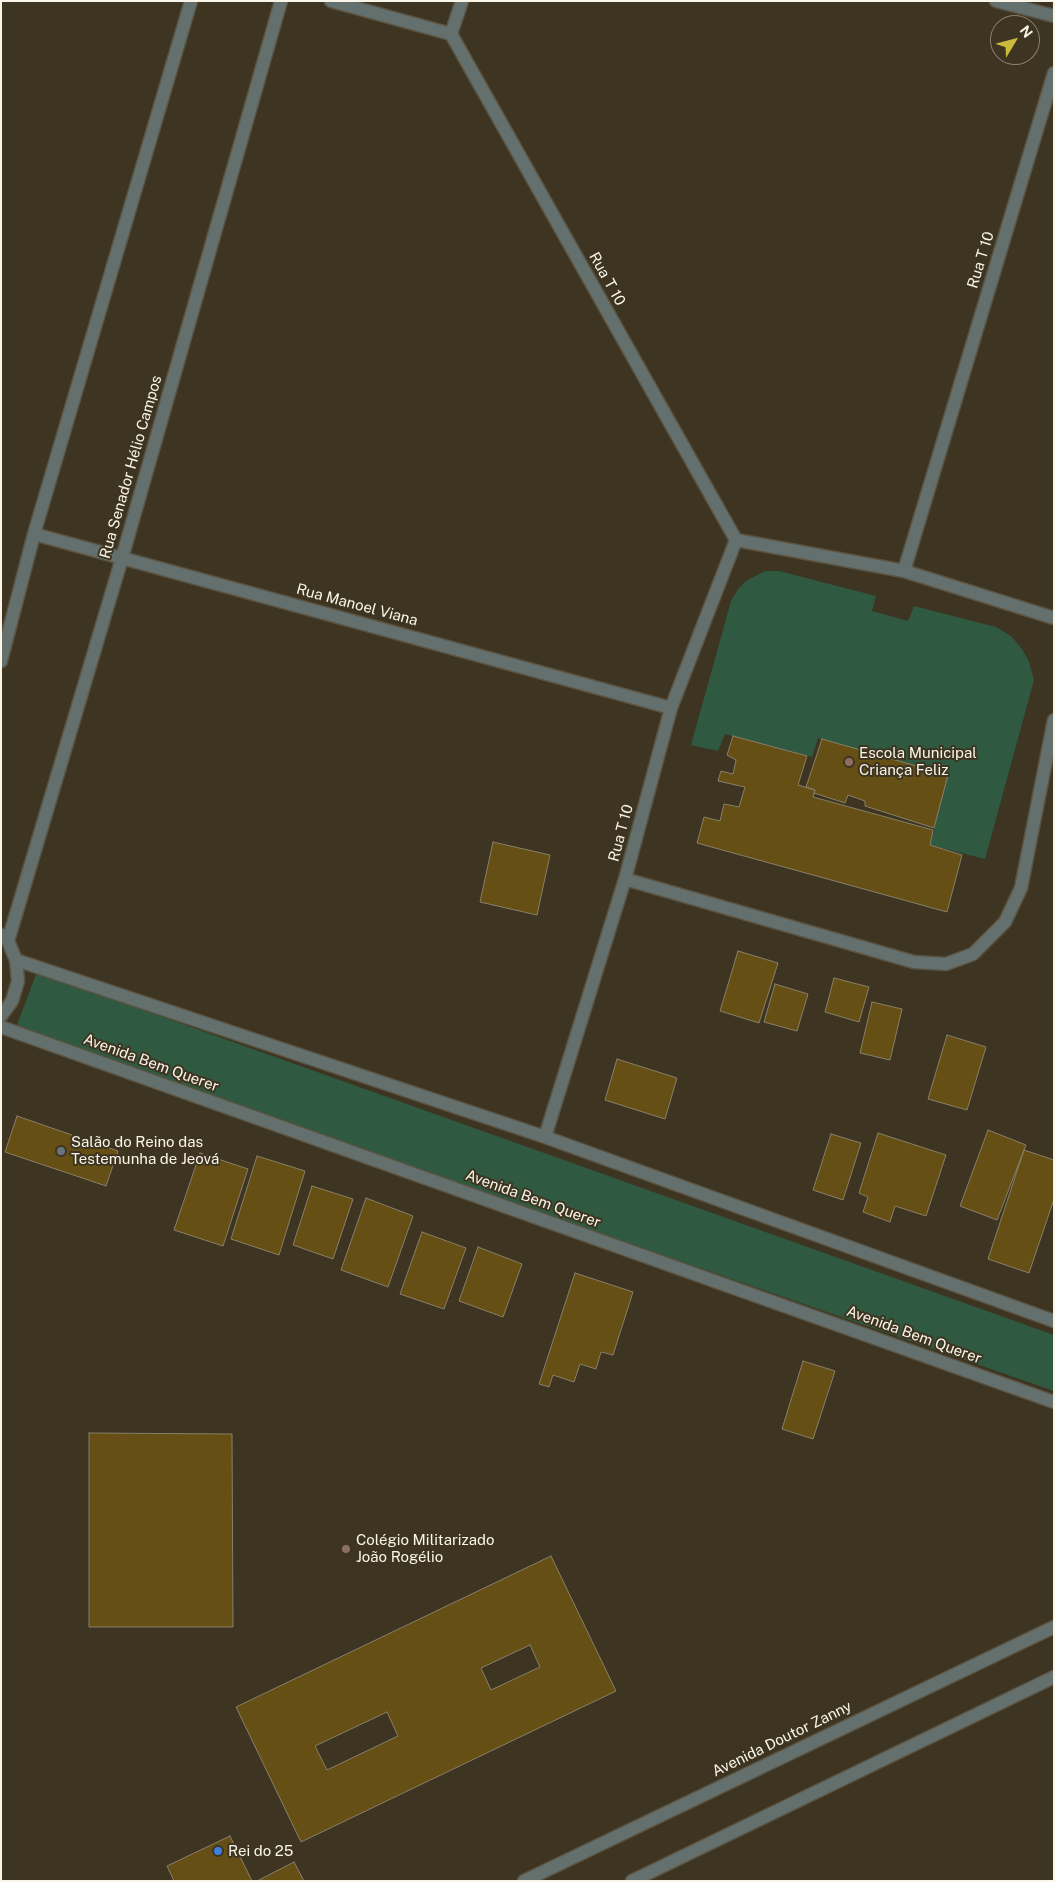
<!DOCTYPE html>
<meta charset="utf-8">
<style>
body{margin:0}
#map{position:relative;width:1055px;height:1882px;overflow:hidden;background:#3d3421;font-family:"Public Sans",sans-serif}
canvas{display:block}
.frame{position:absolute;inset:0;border:2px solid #faf5e9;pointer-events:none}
.north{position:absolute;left:990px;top:15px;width:50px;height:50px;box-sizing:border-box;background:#3d3421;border:1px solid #898171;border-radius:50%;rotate:53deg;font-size:14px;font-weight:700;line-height:20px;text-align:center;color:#faf5e9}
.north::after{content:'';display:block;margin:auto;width:18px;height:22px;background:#cbb939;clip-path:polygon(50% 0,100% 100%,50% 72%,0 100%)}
</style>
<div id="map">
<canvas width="1055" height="1882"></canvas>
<div class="frame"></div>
<div class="north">N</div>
</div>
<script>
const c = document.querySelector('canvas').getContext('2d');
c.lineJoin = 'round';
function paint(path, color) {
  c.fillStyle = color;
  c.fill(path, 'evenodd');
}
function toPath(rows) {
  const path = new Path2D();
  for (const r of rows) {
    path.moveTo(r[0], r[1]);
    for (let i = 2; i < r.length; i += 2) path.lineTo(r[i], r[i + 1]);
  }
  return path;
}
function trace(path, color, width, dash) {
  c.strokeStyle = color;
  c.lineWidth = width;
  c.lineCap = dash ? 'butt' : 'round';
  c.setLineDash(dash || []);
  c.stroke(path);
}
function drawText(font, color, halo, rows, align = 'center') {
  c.font = font + ' "Public Sans",sans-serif';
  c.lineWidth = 4;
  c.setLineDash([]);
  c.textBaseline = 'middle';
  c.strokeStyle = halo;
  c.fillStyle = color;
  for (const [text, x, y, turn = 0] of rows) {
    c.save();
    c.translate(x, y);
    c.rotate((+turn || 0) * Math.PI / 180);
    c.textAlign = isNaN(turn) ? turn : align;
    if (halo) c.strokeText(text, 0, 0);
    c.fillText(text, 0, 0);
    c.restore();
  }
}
const green = toPath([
 [765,571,779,571,876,596,872,611,908,621,914,606,996,627,1011,636,1022,649,1029,662,1034,680,985,859,930,845,947,775,818,738,812,757,725,734,718,751,691,745,731,601,738,589,746,581],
 [37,972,1054,1335,1054,1391,15,1030]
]);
const building = toPath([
 [733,736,807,756,798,785,815,790,813,797,933,830,930,845,962,855,947,912,697,843,704,817,720,821,724,804,739,807,745,787,718,781,721,771,733,774,736,760,727,755,733,736],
 [822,739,948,775,934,828,865,806,865,801,848,795,845,803,814,793,815,790,806,787,822,739],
 [493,842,550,855,537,915,480,902,493,842],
 [738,951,778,963,759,1023,720,1011,738,951],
 [834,978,869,987,859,1022,825,1012,834,978],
 [775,984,808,994,797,1031,764,1022,775,984],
 [872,1002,902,1009,890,1060,860,1053,872,1002],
 [947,1035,986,1047,967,1110,928,1099,947,1035],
 [617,1059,677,1078,665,1119,605,1100,617,1059],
 [17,1116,118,1151,106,1186,5,1152,17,1116],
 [988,1130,1026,1145,997,1220,960,1206,988,1130],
 [878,1133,946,1155,926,1216,895,1206,890,1222,863,1212,868,1197,859,1193,878,1133],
 [831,1134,861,1143,843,1200,813,1190,831,1134],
 [1024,1150,1054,1160,1054,1199,1029,1273,988,1259,1024,1150],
 [200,1153,248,1169,223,1246,174,1230,200,1153],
 [257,1156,305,1171,279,1255,231,1239,257,1156],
 [312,1186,353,1199,333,1259,293,1245,312,1186],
 [366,1198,413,1216,388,1287,341,1270,366,1198],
 [422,1232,466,1248,444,1309,400,1294,422,1232],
 [478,1247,522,1264,503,1317,459,1301,478,1247],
 [575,1273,633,1292,613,1355,601,1352,596,1369,580,1364,574,1382,553,1375,549,1387,539,1384,575,1273],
 [803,1361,835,1371,813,1439,782,1429,803,1361],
 [89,1433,232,1434,233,1627,89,1627,89,1433],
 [551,1556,616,1691,301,1842,236,1707,551,1556],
 [530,1645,540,1667,491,1690,481,1668,530,1645],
 [387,1712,398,1736,327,1770,315,1746,387,1712],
 [230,1836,252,1881,174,1881,167,1866,230,1836],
 [294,1862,304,1881,257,1881,294,1862]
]);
const minor = toPath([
 [331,1,451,34,736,540],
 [996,1,1054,16],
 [451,34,462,1],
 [34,534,671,708],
 [736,540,904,571,1054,618],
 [904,571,1054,73],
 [1,661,34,534,191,1],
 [625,879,914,962,946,964,973,954,1005,922,1021,888,1054,720],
 [8,941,122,558,281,1],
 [16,960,545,1137,1054,1321],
 [1,1016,12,1001,18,981,16,960,8,941,2,935],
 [1,1027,1054,1402],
 [545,1137,625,879,671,708,736,540],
 [524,1881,1054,1627],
 [632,1881,1054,1677]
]);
const markers = [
 [849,762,5,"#8d6e63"],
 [61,1151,5,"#6b7280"],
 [346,1549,5,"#8d6e63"],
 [218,1851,5,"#3f7fe0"]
];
const streetNames = [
 ["Rua T 10",981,260,-73],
 ["Rua T 10",607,279,61],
 ["Rua Senador Hélio Campos",131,467,-74],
 ["Rua Manoel Viana",357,605,15],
 ["Rua T 10",621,833,-75],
 ["Avenida Bem Querer",151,1063,20],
 ["Avenida Bem Querer",533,1199,20],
 ["Avenida Bem Querer",914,1335,20],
 ["Avenida Doutor Zanny",782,1739,-26]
];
const poiNames = [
 ["Escola Municipal",859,753],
 ["Criança Feliz",859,770],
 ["Salão do Reino das",71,1142],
 ["Testemunha de Jeová",71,1159],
 ["Colégio Militarizado",356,1540],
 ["João Rogélio",356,1557],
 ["Rei do 25",228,1851]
];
paint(green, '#2f5a41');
paint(building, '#654f14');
trace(building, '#89806a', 1);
trace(minor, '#5b5341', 15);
trace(minor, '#64706d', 12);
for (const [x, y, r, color] of markers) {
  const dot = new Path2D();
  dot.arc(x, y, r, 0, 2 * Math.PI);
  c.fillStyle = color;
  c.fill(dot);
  trace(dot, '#3d3421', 2);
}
drawText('15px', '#faf5e9', '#3d3421', streetNames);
drawText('15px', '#faf5e9', '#3d3421', poiNames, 'left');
</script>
